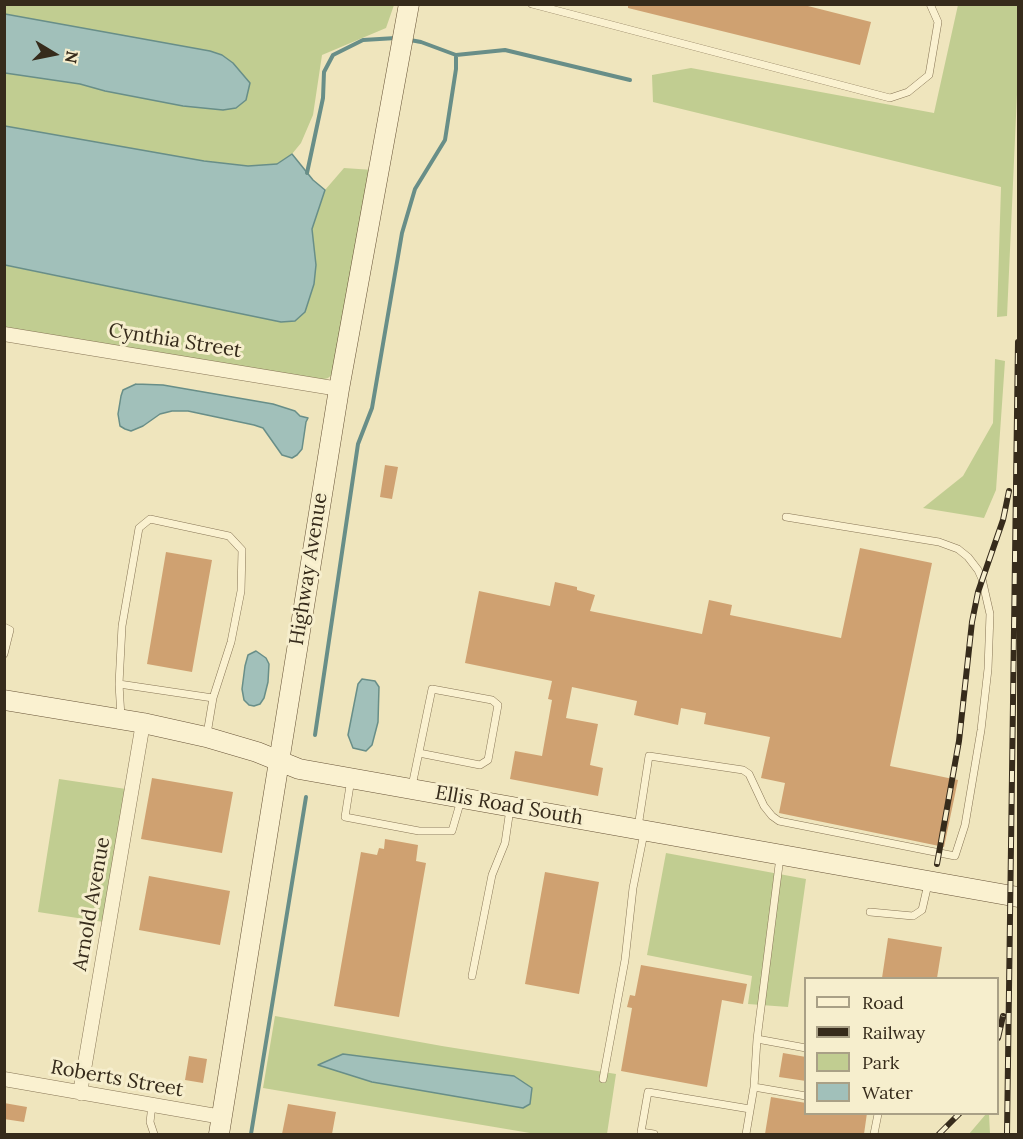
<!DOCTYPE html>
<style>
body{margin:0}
#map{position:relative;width:1023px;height:1139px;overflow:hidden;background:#efe5bd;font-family:Lora,serif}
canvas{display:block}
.frame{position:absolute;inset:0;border:6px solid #362b1b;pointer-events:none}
.legend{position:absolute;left:804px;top:977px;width:195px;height:138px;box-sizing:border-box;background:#f6eecd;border:2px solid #a9a086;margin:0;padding:8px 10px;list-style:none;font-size:18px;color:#362b1b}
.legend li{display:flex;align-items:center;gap:12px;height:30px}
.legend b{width:30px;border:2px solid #a9a086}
.north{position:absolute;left:24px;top:24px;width:60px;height:60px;-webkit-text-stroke:4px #f6eecd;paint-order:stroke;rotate:100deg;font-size:16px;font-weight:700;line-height:24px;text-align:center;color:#362b1b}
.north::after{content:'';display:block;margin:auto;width:21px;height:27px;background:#362b1b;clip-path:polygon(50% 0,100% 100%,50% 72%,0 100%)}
</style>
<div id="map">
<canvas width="1023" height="1139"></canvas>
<div class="frame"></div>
<ul class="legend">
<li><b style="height:8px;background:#faf1d0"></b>Road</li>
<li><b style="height:8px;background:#362b1b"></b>Railway</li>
<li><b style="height:16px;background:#c1cd91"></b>Park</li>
<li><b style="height:16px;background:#a1c0ba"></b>Water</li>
</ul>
<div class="north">N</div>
</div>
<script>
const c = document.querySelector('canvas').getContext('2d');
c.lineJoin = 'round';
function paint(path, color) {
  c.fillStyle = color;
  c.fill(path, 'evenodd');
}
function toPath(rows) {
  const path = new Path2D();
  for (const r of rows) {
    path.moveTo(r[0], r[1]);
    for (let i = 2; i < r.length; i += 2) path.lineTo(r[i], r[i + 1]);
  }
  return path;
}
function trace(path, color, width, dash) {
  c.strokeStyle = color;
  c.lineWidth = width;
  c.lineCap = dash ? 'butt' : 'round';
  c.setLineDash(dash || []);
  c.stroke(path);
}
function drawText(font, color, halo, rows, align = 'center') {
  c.font = font + ' Lora,serif';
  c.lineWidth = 6;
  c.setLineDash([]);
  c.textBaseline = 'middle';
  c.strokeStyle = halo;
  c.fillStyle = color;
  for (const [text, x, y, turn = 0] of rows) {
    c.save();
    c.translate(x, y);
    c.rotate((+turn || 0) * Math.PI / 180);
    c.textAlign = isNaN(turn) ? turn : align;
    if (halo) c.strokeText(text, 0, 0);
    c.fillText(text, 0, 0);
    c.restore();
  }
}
const green = toPath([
 [4,5,394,5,386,28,322,55,313,115,301,143,292,154,277,164,248,166,204,161,5,126,5,73,80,84,105,91,210,51,5,14],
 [958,5,1018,5,1018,72,1007,316,997,317,1001,187,653,102,652,75,691,68,934,113],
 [344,168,373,170,338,370,328,378,322,380,5,328,4,265,281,322,295,321,316,265,312,229,319,202,325,190],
 [995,359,1005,361,996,490,984,518,923,508,963,476,993,423],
 [59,779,126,789,104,922,38,912],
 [666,853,806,879,788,1007,748,1004,752,976,647,955],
 [275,1016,442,1046,616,1074,607,1134,536,1134,263,1088],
 [319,1065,524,1108,372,1082],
 [986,1114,989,1114,990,1134,969,1134]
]);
const water = toPath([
 [5,14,210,51,222,55,233,63,250,83,246,100,236,108,223,110,183,106,105,91,80,84,5,73,5,14],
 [5,126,204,161,248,166,277,164,292,154,313,180,325,190,312,229,316,265,314,284,305,312,295,321,281,322,5,265,5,126],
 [136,384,163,385,273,404,295,411,300,416,308,418,306,422,302,449,297,455,292,458,282,455,263,428,254,425,188,411,172,411,160,414,143,426,131,431,125,429,120,426,118,414,121,396,123,390,136,384],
 [256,651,266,658,269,664,268,682,264,698,260,704,254,706,249,705,244,700,242,689,245,666,248,655,256,651],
 [362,679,375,681,379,687,378,722,372,745,366,751,353,748,348,735,358,684,362,679],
 [343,1054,514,1076,532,1088,530,1104,523,1108,372,1082,318,1065,343,1054]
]);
const stream = toPath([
 [456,55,505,50,630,80],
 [307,173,323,98,324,72,333,55,363,40,396,38],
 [315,735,358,444,372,408,402,233,415,189,445,140,456,69,456,55,421,42,410,40],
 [251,1134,306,797]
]);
const building = toPath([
 [628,4,800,4,871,22,860,65,628,8],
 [385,465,398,467,392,499,380,497],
 [860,548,932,563,890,766,958,780,944,847,779,813,785,783,761,778,770,737,704,724,706,713,681,708,678,725,634,715,637,701,572,687,566,718,598,724,590,765,603,768,598,796,510,779,515,751,542,756,552,700,548,699,552,681,465,663,479,591,550,606,555,582,577,587,577,590,595,595,590,611,702,634,709,600,732,605,730,615,841,638],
 [166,552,212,560,192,672,147,664],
 [152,778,233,792,222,853,141,839],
 [385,839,418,845,416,861,426,863,399,1017,334,1006,361,852,377,855,379,848,384,849],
 [545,872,599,882,579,994,525,984],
 [149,876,230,891,220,945,139,930],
 [888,938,942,947,937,978,882,978],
 [641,965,747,984,743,1004,722,1000,707,1087,621,1071,632,1008,627,1007,630,995,635,996],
 [783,1053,806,1057,806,1081,779,1077],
 [189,1056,207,1059,203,1083,185,1080],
 [771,1097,806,1103,806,1113,867,1113,864,1134,765,1134],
 [4,1103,27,1107,24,1122,4,1119],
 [288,1104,336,1112,332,1134,282,1134]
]);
const lane = toPath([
 [532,4,890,98,908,92,929,75,938,22,930,4],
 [4,627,10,630,4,654],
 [119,684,213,698],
 [121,717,119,684,122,626,139,528,150,519,229,536,242,550,241,591,231,642,213,698,207,734],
 [351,779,345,817,419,831,452,831,461,800],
 [412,786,432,689,492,700,498,705,488,760,480,765,419,753],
 [638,827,649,756,743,770,749,774,764,806,772,816,779,821,955,856,965,825,981,730,988,669,990,614,982,579,978,570,968,557,958,549,939,542,786,517],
 [780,857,757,1039,754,1087,806,1096],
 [870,912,913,916,922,910,928,884],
 [472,976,492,875,505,843,510,809],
 [757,1039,806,1048],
 [603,1079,625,960,633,888,644,833],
 [152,1105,150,1122,154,1134],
 [654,1134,641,1132,648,1092,750,1109],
 [746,1134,754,1087],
 [874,1134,878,1114]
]);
const street = toPath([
 [4,334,339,389],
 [4,1079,222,1117],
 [80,1093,143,723]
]);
const secondary = toPath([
 [4,700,143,723,206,737,257,752,299,769,1018,897],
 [219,1134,339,389,409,4]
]);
const rail = toPath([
 [937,864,959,741,972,622,978,592,1003,520,1009,491],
 [998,1038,1003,1016],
 [939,1134,959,1114],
 [1007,1134,1018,342]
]);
const streetNames = [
 ["Cynthia Street",175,341,9],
 ["Highway Avenue",309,569,-81],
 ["Ellis Road South",509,806,10],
 ["Arnold Avenue",92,904,-80],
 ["Roberts Street",117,1079,10]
];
paint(green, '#c1cd91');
paint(water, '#a1c0ba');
trace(water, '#688e88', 1.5);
trace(stream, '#688e88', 4);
paint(building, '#cfa171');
trace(lane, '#877556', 8);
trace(street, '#877556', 15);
trace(secondary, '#695539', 21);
trace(lane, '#faf1d0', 7);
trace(street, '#faf1d0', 14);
trace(secondary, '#faf1d0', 20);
trace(rail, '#362b1b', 6);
trace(rail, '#f6eecd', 4, [11]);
drawText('20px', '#362b1b', '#f6eecd', streetNames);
</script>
